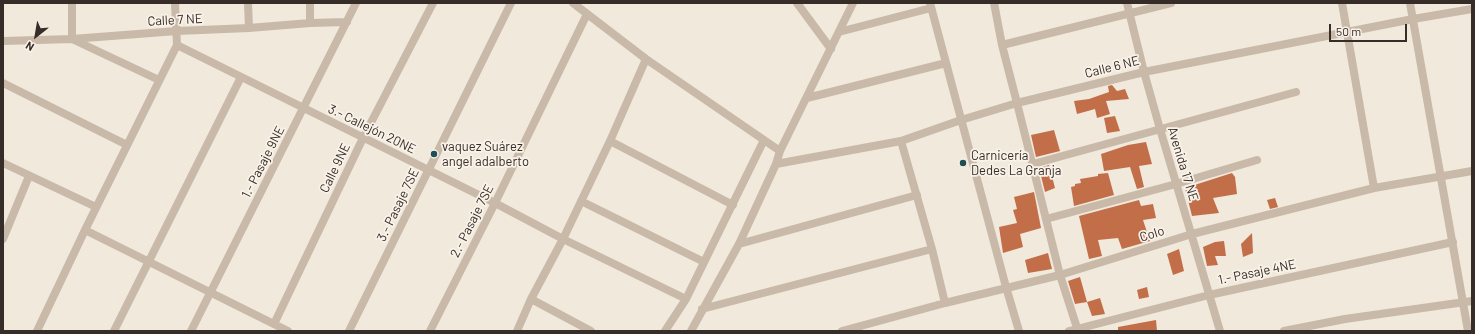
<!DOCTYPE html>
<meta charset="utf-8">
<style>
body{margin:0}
#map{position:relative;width:1475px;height:334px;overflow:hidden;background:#f1e9dc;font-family:Barlow,sans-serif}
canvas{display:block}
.frame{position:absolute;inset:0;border:4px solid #362d28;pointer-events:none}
.north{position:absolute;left:16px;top:16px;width:40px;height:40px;-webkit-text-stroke:3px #f9f2e8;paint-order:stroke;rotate:211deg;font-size:11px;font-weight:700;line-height:16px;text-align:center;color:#362d28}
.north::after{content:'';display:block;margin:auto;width:14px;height:18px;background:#362d28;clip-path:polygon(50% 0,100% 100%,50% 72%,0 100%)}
.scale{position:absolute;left:1329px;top:24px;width:78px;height:18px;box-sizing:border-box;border:2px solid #362d28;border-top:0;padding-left:5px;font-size:12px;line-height:14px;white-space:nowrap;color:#362d28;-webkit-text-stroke:3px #f9f2e8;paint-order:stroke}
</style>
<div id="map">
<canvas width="1475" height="334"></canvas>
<div class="frame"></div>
<div class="north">N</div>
<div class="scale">50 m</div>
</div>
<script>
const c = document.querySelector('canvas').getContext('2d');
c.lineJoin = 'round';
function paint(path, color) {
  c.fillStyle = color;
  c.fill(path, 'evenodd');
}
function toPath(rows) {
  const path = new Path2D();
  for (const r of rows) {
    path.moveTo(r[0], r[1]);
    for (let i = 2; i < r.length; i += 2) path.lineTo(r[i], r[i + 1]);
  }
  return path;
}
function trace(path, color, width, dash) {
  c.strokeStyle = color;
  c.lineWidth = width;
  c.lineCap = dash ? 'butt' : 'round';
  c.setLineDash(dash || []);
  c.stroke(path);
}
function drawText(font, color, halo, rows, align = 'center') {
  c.font = font + ' Barlow,sans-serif';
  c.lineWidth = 3.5;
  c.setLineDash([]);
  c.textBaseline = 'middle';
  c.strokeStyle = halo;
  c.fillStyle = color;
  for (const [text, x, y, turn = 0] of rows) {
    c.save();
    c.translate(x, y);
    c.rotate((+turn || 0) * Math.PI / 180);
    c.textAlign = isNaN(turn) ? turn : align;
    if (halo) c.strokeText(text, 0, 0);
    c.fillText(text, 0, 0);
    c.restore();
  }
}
const building = toPath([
 [1112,85,1117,91,1125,89,1129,99,1106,101,1110,114,1097,118,1095,109,1077,114,1074,101,1089,99,1109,92,1108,86],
 [1115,116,1120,131,1107,133,1104,118],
 [1054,130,1060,151,1036,157,1031,135],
 [1146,142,1152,164,1139,166,1144,187,1137,189,1130,167,1104,171,1101,154,1128,145],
 [1049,165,1055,188,1045,192,1039,168],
 [1108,173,1114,195,1074,206,1071,187,1075,186,1075,184,1081,183,1080,179,1098,176,1098,174],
 [1232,173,1235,177,1237,194,1213,198,1219,213,1192,216,1185,188],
 [1034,192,1041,228,1020,234,1023,247,1003,253,999,227,1017,223,1013,210,1017,209,1014,197],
 [1275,198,1278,207,1270,209,1267,200],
 [1139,200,1141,206,1153,204,1156,218,1143,220,1150,241,1122,249,1118,238,1098,240,1102,256,1089,259,1079,216],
 [1252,233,1253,253,1243,257,1241,244],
 [1224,241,1226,256,1215,256,1218,265,1207,266,1203,247,1215,242],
 [1179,249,1184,271,1173,275,1167,254],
 [1048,253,1052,269,1028,273,1025,260],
 [1080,277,1087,302,1075,304,1068,281],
 [1147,287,1149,297,1139,299,1137,290],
 [1100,298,1105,314,1092,316,1087,302],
 [1156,320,1157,331,1118,331,1118,327]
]);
const street = toPath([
 [72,3,72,39,159,80],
 [248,3,249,28],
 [310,3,310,23],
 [573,3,646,59,780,151,776,164],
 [797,3,831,49],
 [930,3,1006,287,1019,331],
 [994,3,1002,45,1017,103,1060,275,1078,331],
 [1127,3,1144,72,1160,129,1220,331],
 [1342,3,1374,188],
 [1410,3,1468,331],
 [839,32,931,8],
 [3,41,72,39,177,31,249,28,310,23,347,22],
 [177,45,495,203,563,239,686,299],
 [1002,45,1171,3],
 [3,83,127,145],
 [807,98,946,63],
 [610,141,733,205],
 [901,141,932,249,945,303],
 [780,151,853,3],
 [3,163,96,207],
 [1033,164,1296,92],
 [581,201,704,262],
 [1046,219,1176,184,1257,160],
 [85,230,288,331],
 [3,239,29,176],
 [739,244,917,195],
 [531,299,591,331],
 [702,309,932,249],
 [274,324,363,138,433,3],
 [37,331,85,230,177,45,175,3],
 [114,331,241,77],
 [191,331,356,3],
 [349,331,511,3],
 [430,331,495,203,587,14],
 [517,331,531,299,563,239,610,141,646,59],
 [665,331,686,299,764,140],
 [691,331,739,244,776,164,901,141,961,120,1017,103,1144,72,1413,19,1472,9],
 [842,331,945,303,1060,275,1192,234,1374,188,1472,171],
 [1069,331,1209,295,1453,242],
 [1284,331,1345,319,1472,301]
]);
const markers = [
 [434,154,4,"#1f4f56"],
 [963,163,4,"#1f4f56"]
];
const streetNames = [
 ["Calle 7 NE",175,20,-3],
 ["Calle 6 NE",1112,67,-14],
 ["3.- Callejón 20NE",372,129,26],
 ["1.- Pasaje 9NE",263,162,-63],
 ["Avenida 17 NE",1183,164,73],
 ["Calle 9NE",335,168,-64],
 ["3.- Pasaje 7SE",398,205,-64],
 ["2.- Pasaje 7SE",472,221,-63],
 ["Colo",1152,234,-17],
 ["1.- Pasaje 4NE",1257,272,-12]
];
const poiNames = [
 ["vaquez Suárez",442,147],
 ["angel adalberto",442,162],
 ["Carnicería",971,156],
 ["Dedes La Granja",971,171]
];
paint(building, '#c26e49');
trace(street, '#c9b9a8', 8);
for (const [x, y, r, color] of markers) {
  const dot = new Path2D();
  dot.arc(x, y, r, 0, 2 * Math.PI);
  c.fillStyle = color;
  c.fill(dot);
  trace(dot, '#f9f2e8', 1.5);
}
drawText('13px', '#362d28', '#f9f2e8', streetNames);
drawText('13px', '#362d28', '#f9f2e8', poiNames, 'left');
</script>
